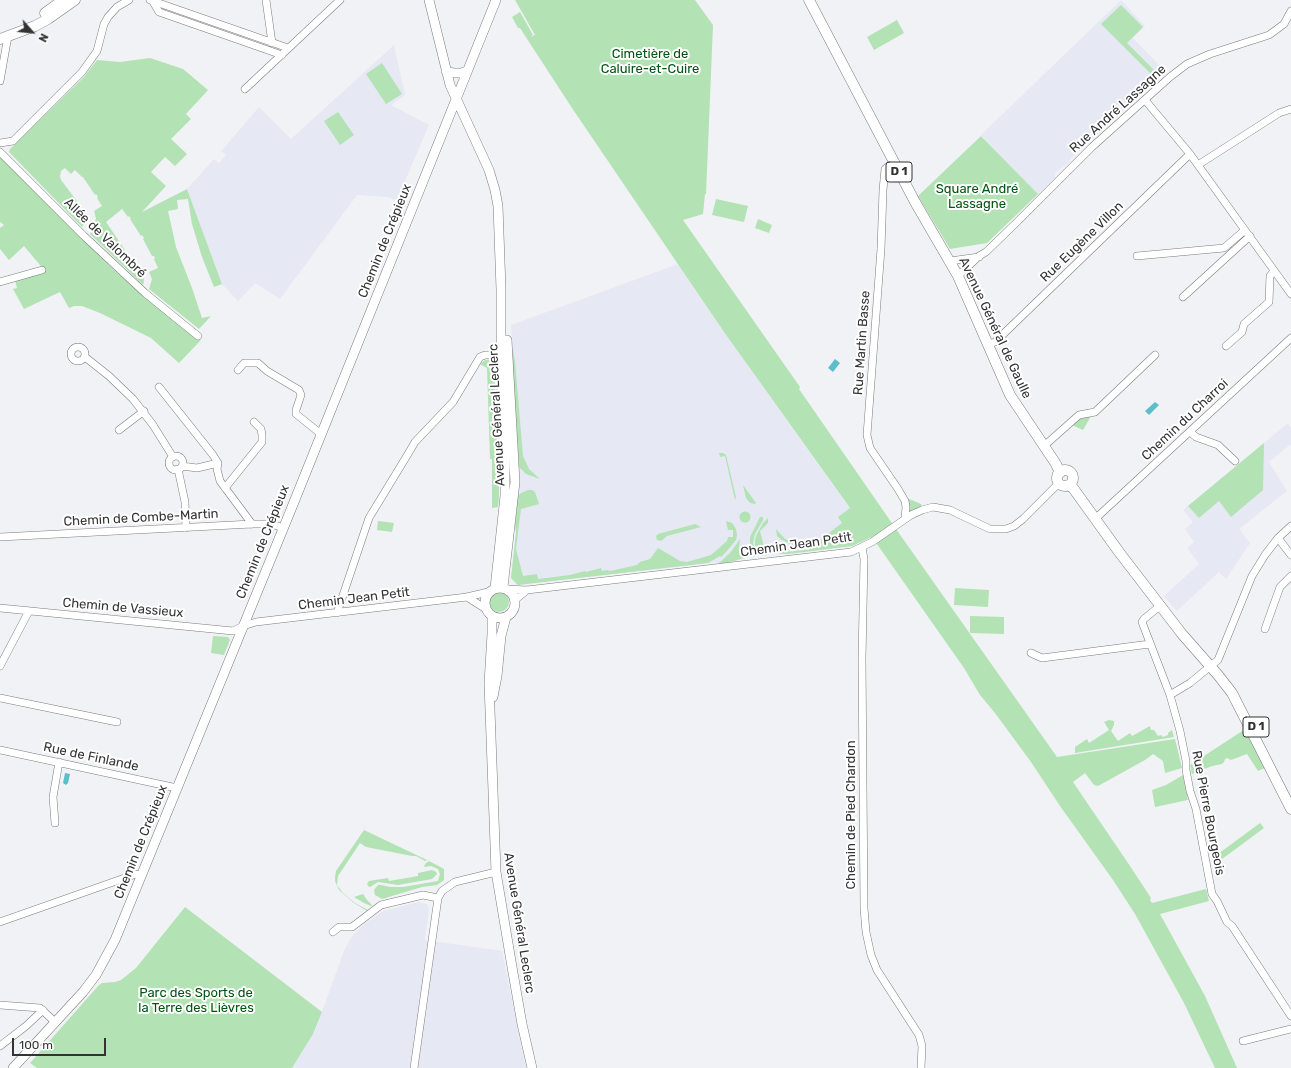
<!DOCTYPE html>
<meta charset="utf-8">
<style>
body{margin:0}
#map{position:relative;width:1291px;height:1068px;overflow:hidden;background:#f1f2f5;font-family:Rubik,sans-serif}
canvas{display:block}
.north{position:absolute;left:12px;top:12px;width:40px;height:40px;-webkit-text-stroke:3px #fff;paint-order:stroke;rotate:117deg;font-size:11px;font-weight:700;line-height:16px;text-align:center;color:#333334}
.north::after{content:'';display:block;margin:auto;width:14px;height:18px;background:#333334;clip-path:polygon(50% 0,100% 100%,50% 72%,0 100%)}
.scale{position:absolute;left:12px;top:1038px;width:94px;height:18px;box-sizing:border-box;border:2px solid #333334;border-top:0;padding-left:5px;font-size:12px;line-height:14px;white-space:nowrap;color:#333334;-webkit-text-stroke:3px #fff;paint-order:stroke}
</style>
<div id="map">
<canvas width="1291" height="1068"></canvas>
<div class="north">N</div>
<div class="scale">100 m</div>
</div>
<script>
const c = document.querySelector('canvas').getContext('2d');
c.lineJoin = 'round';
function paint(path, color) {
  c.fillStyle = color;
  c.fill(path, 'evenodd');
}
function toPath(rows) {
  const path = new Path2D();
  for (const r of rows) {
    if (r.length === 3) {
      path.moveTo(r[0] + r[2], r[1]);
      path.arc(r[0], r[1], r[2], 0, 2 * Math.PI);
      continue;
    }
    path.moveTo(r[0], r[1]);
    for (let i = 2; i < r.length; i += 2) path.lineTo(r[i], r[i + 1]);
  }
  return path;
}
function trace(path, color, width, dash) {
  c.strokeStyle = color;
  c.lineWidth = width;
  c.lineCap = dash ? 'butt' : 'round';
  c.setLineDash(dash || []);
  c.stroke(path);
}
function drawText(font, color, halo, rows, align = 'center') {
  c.font = font + ' Rubik,sans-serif';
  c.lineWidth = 4;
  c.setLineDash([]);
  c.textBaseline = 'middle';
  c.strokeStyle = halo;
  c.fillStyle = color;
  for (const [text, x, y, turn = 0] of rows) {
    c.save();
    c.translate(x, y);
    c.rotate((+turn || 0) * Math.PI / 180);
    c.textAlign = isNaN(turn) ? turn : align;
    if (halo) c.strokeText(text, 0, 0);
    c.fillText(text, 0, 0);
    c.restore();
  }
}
const built = toPath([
 [1121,0,1145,26,1133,38,1166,72,1139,93,1093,139,1085,136,1078,143,1077,150,1068,163,1055,173,1055,177,1038,194,981,135],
 [394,45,405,95,391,105,429,125,397,200,387,197,357,195,280,299,255,283,238,301,222,284,187,189,214,159,219,163,226,155,221,151,259,107,291,139],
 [678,264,724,332,868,534,855,545,852,546,744,558,724,563,718,564,719,562,518,585,511,578,516,532,515,525,519,482,511,325],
 [1288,423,1291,428,1291,444,1269,462,1287,491,1239,529,1250,543,1226,579,1219,572,1177,611,1164,596,1199,564,1187,548,1194,542,1185,529,1193,522,1183,510],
 [419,902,427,904,429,909,425,940,502,951,526,1068,292,1068,316,1028,344,951,352,936,364,924,383,911]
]);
const green = toPath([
 [515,0,695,0,713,25,706,194,705,194,703,214,683,220,800,387,799,389,896,529,1057,757,1175,739,1182,768,1165,773,1163,761,1153,754,1145,760,1098,786,1094,785,1085,773,1073,782,1130,866,1151,898,1150,900,1152,903,1206,889,1209,901,1160,914,1205,996,1237,1068,1215,1068,1184,1003,1135,914,1113,880,1060,806,1031,762,995,713,980,695,964,668,872,537,852,546,789,554,782,554,755,546,755,540,757,534,763,523,768,518,768,523,760,531,764,547,785,552,812,549,811,547,842,523,838,517,850,508,724,332,572,108,520,28,518,28,512,17,520,12,533,35,530,37,535,35],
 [1121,5,1143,27,1127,43,1160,76,1156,79,1101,24],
 [897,20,904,33,874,50,867,37],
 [150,58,183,69,208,90,186,114,191,119,171,139,187,154,175,166,165,157,151,172,166,186,142,212,187,189,222,284,214,287,202,257,192,224,188,199,177,200,178,209,168,211,176,247,192,288,202,318,211,316,199,329,149,289,152,279,149,272,158,268,154,259,155,258,154,256,152,256,143,239,144,238,142,235,141,236,130,219,131,219,129,216,128,217,122,209,106,222,123,247,139,277,143,275,144,281,143,285,90,234,96,219,94,211,102,206,97,198,98,197,96,194,95,195,83,177,82,177,75,170,71,174,65,168,61,171,60,176,61,180,86,213,87,219,82,227,9,152,10,149,84,77,97,60,120,62],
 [382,63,402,94,386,104,366,74],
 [338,112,354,135,340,145,324,121],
 [981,136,1038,194,987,243,950,249,918,196],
 [0,157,114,270,144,296,201,340,179,363,151,338,100,313,82,306,74,306,69,308,60,292,24,309,13,289,17,288,15,280,45,271,24,246,9,260,0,249,0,228,4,225,0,222],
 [716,199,748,206,744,222,712,215],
 [758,219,772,225,769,233,755,228],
 [511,350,513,350,515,361,523,456,529,469,540,479,526,474,519,467],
 [494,359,499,494,498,507,492,508,492,459,490,459,487,368,480,364,485,360],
 [1091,416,1083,430,1072,425,1080,418],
 [1264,443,1263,490,1231,517,1219,501,1199,518,1188,506],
 [719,453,723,453,726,455,736,497,735,500,725,456,720,457],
 [743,485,756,503,755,504,750,503,746,498],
 [528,490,532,490,535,492,539,504,521,509,516,549,523,576,537,574,538,579,570,575,585,571,586,572,601,568,602,571,607,570,610,571,637,565,640,562,650,559,658,548,680,561,687,562,711,555,727,541,728,537,733,537,733,530,728,530,726,521,732,523,736,529,737,535,736,540,726,552,721,557,720,556,708,563,518,585,511,578,516,532,515,525,518,496,521,493],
 [907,498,921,504,922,506,908,512],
 [745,517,5.5],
 [763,517,763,520,755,534,753,543,755,548,764,552,755,553,750,547,750,537,760,517],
 [378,521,394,523,392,532,377,530],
 [695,524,701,527,667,536,661,541,657,540,656,536,658,534],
 [776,529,785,539,797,543,798,545,790,544,782,540,777,536],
 [740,539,739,549,744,558,731,562,718,564,731,552],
 [955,588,989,590,988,607,954,605],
 [499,602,10],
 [970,616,1004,617,1004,634,970,633],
 [213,636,228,637,230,640,224,655,211,653],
 [1109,720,1114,721,1114,725,1111,731,1118,741,1130,733,1132,736,1150,726,1151,730,1154,730,1158,736,1161,735,1163,737,1168,735,1168,733,1172,730,1174,737,1075,753,1075,747,1087,739,1089,743,1109,730,1104,722],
 [1247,728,1265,768,1258,771,1247,754,1231,760,1227,758,1225,759,1224,762,1222,764,1212,766,1192,774,1190,765],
 [1183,775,1188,800,1155,807,1152,790,1166,785],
 [1260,823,1264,828,1222,859,1218,854],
 [364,830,427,860,425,861,416,856,412,856,366,847,360,843,338,876,337,885,343,893,355,903,368,910,367,911,354,903,339,890,335,881,335,877,336,871],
 [429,861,444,869,444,880,437,885,422,887,382,899,375,895,374,890,378,885,381,885,390,887,403,887,438,881,440,874,438,869,431,866,424,867,425,864],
 [432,870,436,872,437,874,432,879,398,885,378,882,370,887,368,886,367,884,369,881,388,878,389,881,418,876,418,873],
 [363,894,367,900,372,905,371,906,364,903,354,897],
 [185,907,322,1012,313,1034,292,1068,37,1068,30,1063,99,985,102,983,115,982,121,980,136,968]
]);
const water = toPath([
 [835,359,840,363,833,372,828,368],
 [1155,402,1159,405,1149,415,1145,411],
 [65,773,70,774,68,783,66,785,63,783]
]);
const street = toPath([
 [150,0,288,48],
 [152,0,159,12,282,55],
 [266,0,272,43],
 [0,81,8,36],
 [245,89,340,0],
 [1145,100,1190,154,1291,294],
 [0,143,13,141,82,72,97,51,104,24,108,17,117,7,129,0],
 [0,152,84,236,145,293,198,336],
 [894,162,885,169,883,190,881,249,867,435,870,448,898,489,905,501,906,507,905,519],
 [1198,165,1279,113,1291,109],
 [1137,256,1224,248,1245,230],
 [950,261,979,257],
 [958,276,979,256,986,252,1017,222,1092,147,1170,77,1187,64,1210,54,1269,35,1284,24,1291,11],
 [0,282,42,270],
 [1183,297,1250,236],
 [989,344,995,342,1190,154],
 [1226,346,1242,332,1244,324,1269,302,1270,276,1274,271],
 [78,354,7],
 [85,357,109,376,133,399,153,425,173,457],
 [238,370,244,363,258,363,267,371,299,390,301,395,296,410,296,414,321,434],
 [159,387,213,455,218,463,217,469,220,481,252,524],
 [119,430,144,411],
 [1190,432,1196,437,1218,445,1235,461],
 [1044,446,1079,415,1095,412,1155,355],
 [176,463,7],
 [182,466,197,468,218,463],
 [178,469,185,502,186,528],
 [225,488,262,442,262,435,261,429,254,422],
 [1095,519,1291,338],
 [0,537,252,524,272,524,283,528],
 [1278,538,1291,555],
 [862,548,864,559,862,659,864,908,866,932,871,955,877,970,919,1035,922,1046,921,1068],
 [507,589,527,590,851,552,872,542,911,515,922,510,933,507,950,510,990,529,1006,529,1014,526,1023,519,1059,483],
 [467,597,486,609],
 [515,600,527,590],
 [1161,605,1144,619,1142,622,1170,695,1180,731,1186,761,1186,770,1190,791,1196,809,1212,894,1217,901,1227,922,1232,926,1291,1016],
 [0,608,233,631,243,626,256,622,467,597,488,592],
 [337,613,369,518,408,454,415,442,453,402,480,357,485,355,505,355],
 [1265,629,1280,587,1291,576],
 [1031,653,1042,658,1150,644],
 [0,666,29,611],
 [1170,695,1190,683,1218,660,1252,576,1265,555,1278,538,1291,526],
 [0,698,117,722],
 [0,750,177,788],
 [55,823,53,797,59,762],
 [0,922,136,874,141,876],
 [333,932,339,927,352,927,381,905,423,895,438,898],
 [0,1005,40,1008,55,1022],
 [1243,1041,1291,1029],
 [0,1046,26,1026,43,1010],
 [414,1068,438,898,442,891,455,882,496,872]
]);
const secondary = toPath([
 [429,0,450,85,489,170,495,190,498,206,501,289,501,372,505,467,505,496,495,588],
 [446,71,454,73,461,73,467,71],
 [503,587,515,482,507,340],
 [500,603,15],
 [492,616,492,634,489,683,496,872,512,967,522,1024,532,1068],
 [493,697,497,676,501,636,506,617],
 [13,1068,83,992,96,975,115,940,292,507,496,0]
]);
const primary = toPath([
 [809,0,915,202,958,276,1010,395,1056,464,1060,473],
 [45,13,63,0],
 [0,39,35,26,48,19,75,0],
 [1065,478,8],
 [1068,485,1073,488,1119,552,1182,634,1218,675,1232,693,1291,809]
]);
const shields = [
 [899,172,26],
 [1256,727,26]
];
const shieldNames = [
 ["D 1",899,172],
 ["D 1",1256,727]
];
const parkNames = [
 ["Cimetière de",650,54],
 ["Caluire-et-Cuire",650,69],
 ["Square André",977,189],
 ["Lassagne",977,204],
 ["Parc des Sports de",196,993],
 ["la Terre des Lièvres",196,1008]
];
const streetNames = [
 ["Rue André Lassagne",1118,109,-42],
 ["Allée de Valombré",105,238,44],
 ["Chemin de Crépieux",385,241,-68],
 ["Rue Eugène Villon",1082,242,-44],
 ["Avenue Général de Gaulle",995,328,65],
 ["Rue Martin Basse",862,343,-86],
 ["Avenue Général Leclerc",497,415,-93],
 ["Chemin du Charroi",1185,420,-43],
 ["Chemin de Combe-Martin",141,518,-3],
 ["Chemin de Crépieux",263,542,-68],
 ["Chemin Jean Petit",796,545,-8],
 ["Chemin Jean Petit",354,599,-7],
 ["Chemin de Vassieux",123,608,5],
 ["Rue de Finlande",91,757,12],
 ["Rue Pierre Bourgeois",1208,813,79],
 ["Chemin de Pied Chardon",851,815,-90],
 ["Chemin de Crépieux",141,842,-68],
 ["Avenue Général Leclerc",519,923,81]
];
paint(built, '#e6e9f4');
paint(green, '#b3e2b4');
paint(water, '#5cbec9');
trace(street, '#7a7b7e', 8);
trace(secondary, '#7a7b7e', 10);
trace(primary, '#7a7b7e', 11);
trace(street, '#fff', 7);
trace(secondary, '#fff', 9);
trace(primary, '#fff', 10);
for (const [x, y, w] of shields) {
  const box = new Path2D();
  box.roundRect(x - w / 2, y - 10, w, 20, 3);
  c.fillStyle = '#fff';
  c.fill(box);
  trace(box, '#333334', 1);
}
drawText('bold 12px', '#333334', null, shieldNames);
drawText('13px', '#005412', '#fff', parkNames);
drawText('13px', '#333334', '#fff', streetNames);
</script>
